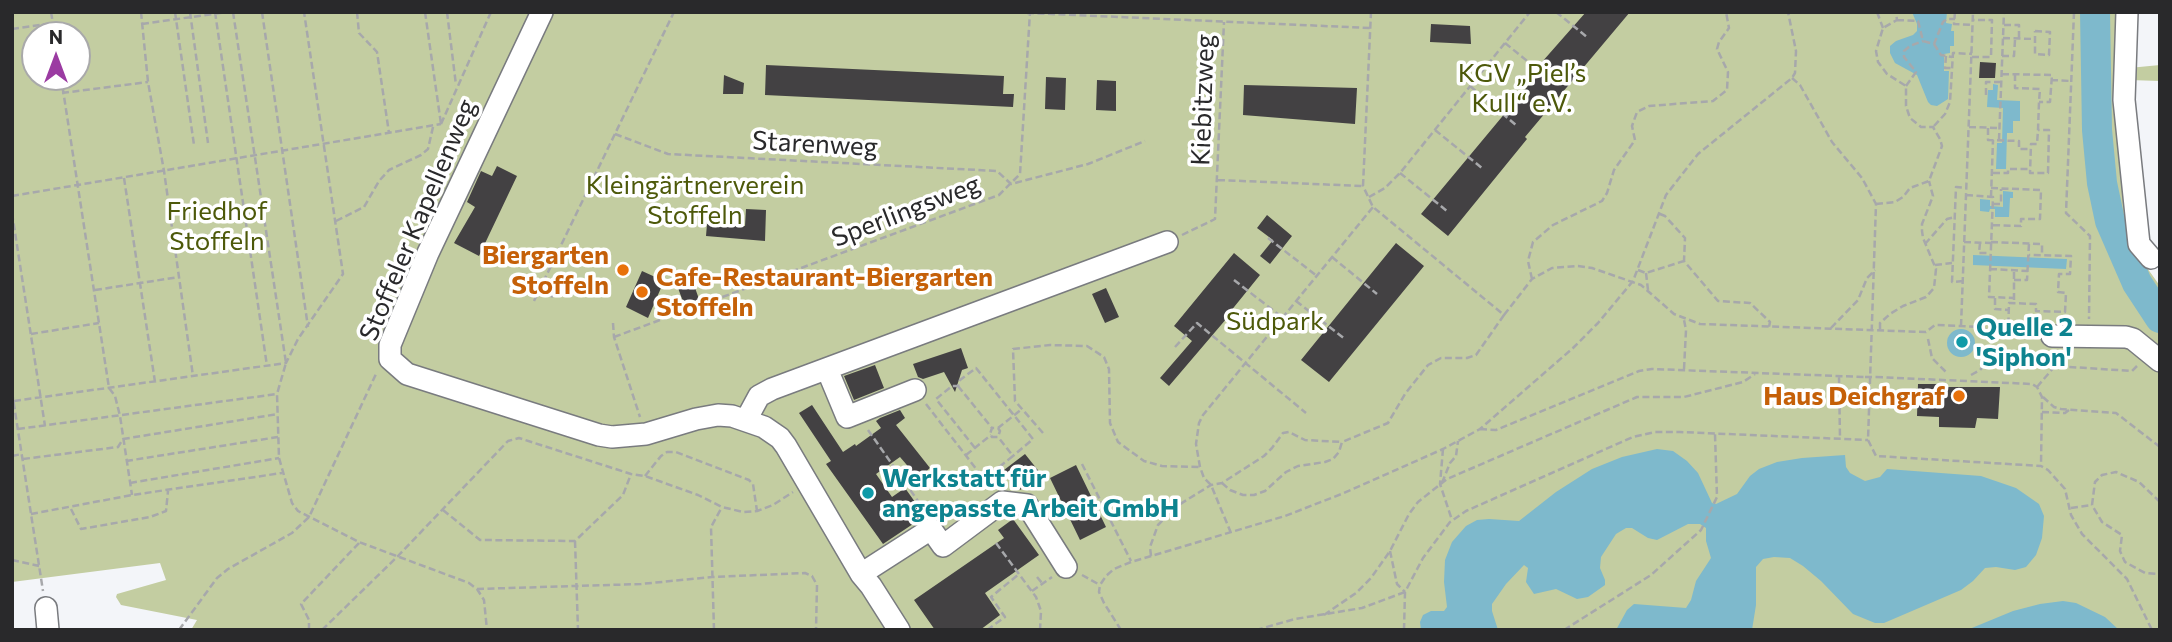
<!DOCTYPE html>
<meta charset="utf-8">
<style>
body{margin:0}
#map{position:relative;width:2172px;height:642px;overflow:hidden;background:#f3f5f9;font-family:Commissioner,sans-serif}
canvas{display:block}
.frame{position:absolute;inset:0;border:14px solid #29292b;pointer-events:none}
.north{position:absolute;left:21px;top:21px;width:70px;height:70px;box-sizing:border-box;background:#fff;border:2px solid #a9a9aa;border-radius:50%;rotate:0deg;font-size:19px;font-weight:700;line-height:28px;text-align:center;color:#29292b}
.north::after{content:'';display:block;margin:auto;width:24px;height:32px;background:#9b3ba2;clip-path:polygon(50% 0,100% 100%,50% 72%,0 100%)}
</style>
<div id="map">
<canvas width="2172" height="642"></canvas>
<div class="frame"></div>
<div class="north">N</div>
</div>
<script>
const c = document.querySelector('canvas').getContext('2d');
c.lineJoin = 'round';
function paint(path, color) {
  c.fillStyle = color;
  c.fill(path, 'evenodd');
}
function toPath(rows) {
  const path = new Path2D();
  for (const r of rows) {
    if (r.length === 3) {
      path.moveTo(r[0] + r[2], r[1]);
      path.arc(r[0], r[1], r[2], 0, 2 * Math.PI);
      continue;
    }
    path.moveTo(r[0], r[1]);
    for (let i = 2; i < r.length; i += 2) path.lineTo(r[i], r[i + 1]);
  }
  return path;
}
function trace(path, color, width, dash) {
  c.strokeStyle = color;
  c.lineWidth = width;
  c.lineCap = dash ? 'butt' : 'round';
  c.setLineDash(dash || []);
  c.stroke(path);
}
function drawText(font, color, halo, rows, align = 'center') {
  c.font = font + ' Commissioner,sans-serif';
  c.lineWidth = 7;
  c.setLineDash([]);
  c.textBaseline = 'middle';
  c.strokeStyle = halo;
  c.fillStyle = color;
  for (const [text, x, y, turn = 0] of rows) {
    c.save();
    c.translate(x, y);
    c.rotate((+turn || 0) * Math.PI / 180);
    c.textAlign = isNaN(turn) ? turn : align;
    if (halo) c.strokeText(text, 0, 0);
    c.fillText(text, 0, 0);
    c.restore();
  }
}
const green = toPath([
 [12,12,2117,12,2130,244,2160,286,2160,630,191,630,197,620,121,605,116,597,117,594,166,580,160,563,12,582],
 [35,35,77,35,77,77,35,77],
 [2160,65,2160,81,2129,80,2129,68]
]);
const water = toPath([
 [1912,12,1947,12,1946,23,1952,24,1951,31,1954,31,1954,46,1950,46,1950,53,1944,54,1944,71,1949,71,1948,99,1937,106,1931,105,1928,102,1917,75,1895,63,1890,53,1890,46,1896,41,1913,35,1917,31,1917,24],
 [1993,84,1998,85,1997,100,2020,101,2020,121,2013,121,2013,133,2007,133,2006,169,1996,169,1997,143,2002,143,2003,108,1987,107,1988,90,1993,90],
 [2003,191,2013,192,2013,198,2010,198,2009,217,1995,217,1995,209,1990,209,1989,212,1980,211,1980,199,1990,200,1990,206,2003,207],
 [1973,255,2067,259,2066,269,1973,265],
 [1961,343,14],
 [1657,449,1673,451,1687,461,1698,473,1712,503,1716,504,1737,494,1750,476,1759,469,1777,462,1802,458,1845,455,1846,467,1850,473,1865,481,1880,477,1887,469,1981,476,2016,488,2039,504,2044,516,2042,538,2036,555,2026,567,2015,570,1996,567,1985,568,1973,581,1961,590,1884,623,1875,623,1853,614,1821,581,1803,566,1790,558,1774,557,1763,559,1756,567,1756,605,1752,630,1616,630,1627,610,1634,604,1686,608,1691,600,1696,581,1711,558,1706,541,1706,528,1700,524,1688,524,1657,540,1648,538,1632,528,1626,528,1616,534,1601,557,1600,568,1605,580,1605,585,1588,597,1577,599,1556,589,1534,594,1526,582,1528,568,1524,565,1506,584,1492,604,1492,611,1498,630,1421,630,1420,622,1423,615,1431,611,1444,611,1447,607,1444,582,1445,560,1452,542,1466,526,1477,520,1489,519,1519,521,1556,492,1592,469,1622,457],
 [2063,601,2076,603,2105,617,2119,630,1967,630,2013,611,2040,604]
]);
const river = toPath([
 [2095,12,2097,130,2102,183,2110,221,2137,283,2160,318]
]);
const building = toPath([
 [1586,12,1630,12,1525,137,1527,139,1448,236,1421,214,1531,82,1527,79],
 [1431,24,1470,26,1471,44,1430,42],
 [1980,62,1996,63,1995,78,1979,78],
 [766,65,1004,76,1003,94,1014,94,1013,107,765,95],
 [724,75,744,83,743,94,723,94],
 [1046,77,1066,78,1065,110,1045,109],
 [1097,80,1116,81,1116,111,1096,110],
 [1244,85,1357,88,1355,124,1243,115],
 [497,166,517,176,479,256,454,243,475,207,467,202,481,171,492,176],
 [746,209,766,210,765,241,706,236,707,224,745,226],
 [1267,215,1292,236,1270,264,1260,256,1273,240,1257,228],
 [1396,243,1424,266,1329,382,1301,360],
 [1234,253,1260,275,1226,317,1227,318,1169,386,1160,378,1192,341,1174,326],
 [642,271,664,281,648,318,626,307],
 [693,282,700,302,685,307,678,288],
 [1106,288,1119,317,1105,323,1092,294],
 [961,348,968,368,962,370,955,392,944,372,923,379,918,377,913,364],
 [875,365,884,388,854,400,844,376],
 [1918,384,1943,384,1943,387,2000,387,1998,419,1977,418,1975,428,1939,427,1939,417,1917,416],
 [812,405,843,452,855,444,856,446,881,428,876,421,880,418,900,410,905,418,896,425,930,468,918,478,900,457,876,474,892,497,905,488,925,516,883,544,826,464,831,461,799,413],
 [1025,454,1041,474,1020,490,1004,470],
 [1076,465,1106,527,1080,540,1050,478],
 [1013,519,1039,555,985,593,1000,615,980,630,935,630,914,600,1004,538,998,530]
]);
const path = toPath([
 [51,12,55,35],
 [141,12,148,82,164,171,193,376],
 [175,12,194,145],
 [190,12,208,143],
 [215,12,267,366],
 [233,12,286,363,277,394,279,458,292,503,298,511,359,542,469,583,477,589,484,600,487,630],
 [262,12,308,327],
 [357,12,359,33,377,52,389,133],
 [425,12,441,124],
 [447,12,456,85],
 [1006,12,1370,28],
 [1556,12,1587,37],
 [1877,12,1883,28],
 [1955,12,1954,24,1973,25],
 [2074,12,2066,213,2090,236,2089,319],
 [1897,20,1918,21,1923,41,1934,44,1943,22,1947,19,1955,19],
 [142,24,227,12],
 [2004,25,2019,25,2019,39],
 [12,29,53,23],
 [2035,31,2050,32,2049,55,2035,54,2035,31],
 [2003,38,2035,39],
 [1505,43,1552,81],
 [1934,44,1941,55,1952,57],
 [1946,56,1945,68,1951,68],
 [2002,56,2014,56,2015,40],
 [1972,57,1991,57,1992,20,1973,20],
 [2002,74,2052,75,2050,102,2039,102],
 [2015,74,2015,88,2040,89,2039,102,2038,130,2037,144,2031,144,2030,173,2048,173,2049,130,2038,130],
 [61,77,109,388,115,396,120,416,132,495],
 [1792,78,1800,85,1832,142,1862,178,1876,204,1868,440,1876,456,2041,466,2048,470,2065,489,2071,515,2082,534,2127,579,2152,630],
 [2051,80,2071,81],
 [1470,86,1517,126],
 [1906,86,1916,72,1904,57,1904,51,1910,46,1923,41],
 [62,93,148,82],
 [1986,95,1986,82,2001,82],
 [441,124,491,12],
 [1934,126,1945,114,1950,102,1953,53,1972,54],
 [1969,127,2000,128],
 [1988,128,1988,140,2019,141,2019,149,2031,149],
 [1435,130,1482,168],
 [615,134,668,154,997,171,1011,184,1088,164,1145,141],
 [1999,140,2004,12],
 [1400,173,1447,211],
 [1993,173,2008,173,2008,169,2030,169],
 [124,178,155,382],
 [1218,180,1363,186],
 [1363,186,1371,12],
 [1991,188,2041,190,2040,219,2021,219,2021,226,1992,225],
 [1966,195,1993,197,1989,297,2014,298],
 [12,196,441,124],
 [1369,197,1385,188,1400,173,1530,12],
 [1991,197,1993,140],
 [1876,204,1895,202,1903,197,1910,188,1929,181,1942,146,1940,139,1933,127,1921,127,1910,118,1906,106,1906,86,1887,74,1878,62,1876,51,1883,28,1897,20,1896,12],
 [1993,204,2001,204,2001,189],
 [12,213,45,426],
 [1660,214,1665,216,1685,238,1684,261,1718,301,1750,303,1770,322,1769,327],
 [336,221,364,207,379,181,389,170,421,155,428,149,433,127],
 [1182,235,1215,219,1224,22],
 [1268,238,1317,276],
 [1964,242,1991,243],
 [1991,242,2042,244,2042,255],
 [1980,243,1979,253,1990,253],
 [1925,244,1947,219,1955,217],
 [1332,257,1377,294],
 [1935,265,1952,263],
 [1990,269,2028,271],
 [1638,270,1646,273,1684,261],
 [1646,273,1648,290],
 [1532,279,1528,261,1533,242,1553,225,1602,201,1607,193,1614,170,1635,140,1632,126,1637,112,1649,106,1713,101,1727,90,1728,72,1717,49,1719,42,1729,28,1726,12],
 [1234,280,1283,318],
 [2014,280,2027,280,2029,243],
 [1963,281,1952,282,1956,187,1966,188],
 [95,290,179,277],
 [541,291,553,297],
 [1995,298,1995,309,2008,310],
 [2014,300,2014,271],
 [534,301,674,12],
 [1296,301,1345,339],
 [1504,315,1532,279,1552,268,1578,266,1592,268,1641,285,1674,314,1700,324,1926,332,1935,325,1961,326,1980,327,1997,335,2034,335],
 [613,323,614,337,640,417],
 [1961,326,1973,12],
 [1831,328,1858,300,1867,278,1875,270],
 [1880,329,1880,323,1890,314,1903,306,1926,297,1934,288,1936,269,1923,238,1922,231,1922,224,1933,196,1929,181],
 [31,334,99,323],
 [2008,335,2009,303,2036,304,2036,311,2065,312,2066,293,2058,292,2059,274,2070,274,2071,256,2029,255],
 [614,337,999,195,1020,174,1030,12],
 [1928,339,1932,358,1947,373],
 [1175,347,1197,323,1306,413],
 [1684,369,1686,330,1684,320],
 [1971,375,1980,370,1988,361,1994,342],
 [1839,376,1840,439],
 [1876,377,2032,384,2037,387,2042,397,2041,465],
 [958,386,992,428],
 [2037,387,2055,366,2132,371,2137,366],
 [12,392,43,591],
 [2043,397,2054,407,2061,409,2116,413,2160,447],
 [14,401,286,363,298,339,343,274,304,12],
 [926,404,984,479],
 [2042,412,2065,413,2069,410],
 [998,428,1000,431,998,437,992,437,990,434,992,428,998,428,1022,409],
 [18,429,277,394],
 [1480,429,1496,430,1639,371,1652,369,1865,377],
 [868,430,925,511],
 [1043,433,1015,401,1013,349,1050,345,1087,346,1104,357,1109,369,1110,423,1118,442,1144,461,1162,466,1200,467],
 [975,448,936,399,952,386,958,386,960,380,976,368,1033,439,1013,456],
 [1443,449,1440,484,1452,520],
 [966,455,991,435],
 [12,456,22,454],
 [23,459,118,447,123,439,278,414],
 [126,461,278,437],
 [1082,464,1131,561],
 [645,476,661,456,667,452,676,452,749,480,753,484,757,511],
 [130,483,279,458],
 [1222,483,1230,490,1243,495,1254,495,1265,491,1286,472,1298,466,1325,462,1333,459,1339,452,1342,442,1388,423,1405,394,1428,365,1441,358,1467,358,1476,355,1504,315,1373,207,1363,186],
 [1442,483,1450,463,1456,456,1458,441],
 [992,488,984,479,1013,456,998,437],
 [2160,502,2139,482,2116,472,2102,475,2095,482,2092,505,2102,522,2122,535,2120,551,2125,562,2145,573,2160,574],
 [2071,508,2092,505],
 [71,509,81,529,150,517,166,511,168,491],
 [443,510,480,540,575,541,623,495,631,474],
 [31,514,132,495,282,473],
 [1231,533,1211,485,1204,478,1200,467,1196,444,1199,423,1203,415,1373,207],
 [575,541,578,630],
 [996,543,1036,597,1041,611,1040,630],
 [1390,551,1397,584,1405,592],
 [1151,556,1150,547,1158,525,1177,506,1211,485,1222,483,1264,456,1272,448,1283,433,1289,432,1305,440,1342,442],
 [12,560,39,566],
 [1082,575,1100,585],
 [1037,577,1042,583],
 [477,589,641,584,712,577,805,573,812,576,817,585,816,630],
 [1032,591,1052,577],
 [1324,615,1356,593,1371,578,1390,551,1409,514,1418,502,1447,479,1637,397,1684,397,1743,382,1755,374],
 [179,630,217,578,228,569,292,533,309,517,376,374],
 [309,630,309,620,301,604,359,543],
 [322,630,398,556,508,441,519,438,631,474,645,476,698,495,722,507,743,512,757,511,773,505,793,492],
 [714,630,711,527,722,507],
 [987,630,1005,617,991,597,1019,574],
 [1121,630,1104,603,1099,592,1100,585,1106,576,1114,569,1131,562,1285,516,1344,493,1443,449,1480,429,1573,348,1598,323,1633,281,1666,195,1698,154,1792,78,1795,73,1796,51,1788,12],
 [1256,630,1295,619,1362,608,1405,592],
 [1404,630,1405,592,1423,558,1450,522,1466,511,1633,437,1655,432,1680,432,1868,440],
 [1564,630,1651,575,1701,530,1717,497,1715,434]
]);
const minor = toPath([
 [542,12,428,253,390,345,390,359,407,374,599,435,612,437,646,434,696,419,718,415,732,416,764,427,780,438,786,446,861,574,871,586,899,630],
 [2127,12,2124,100,2139,244,2151,258],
 [2052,336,2126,337,2133,339,2160,361],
 [827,369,847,417,915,390],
 [746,420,759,396,772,389,1167,242],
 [861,574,931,529,943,546,1002,502,1027,505,1066,567],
 [46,608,48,630]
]);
const pathBridge = toPath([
 [1865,377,1876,377]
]);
const markers = [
 [623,270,7,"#e8710a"],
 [642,292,7,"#e8710a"],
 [1962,342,7,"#0f9aa8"],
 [1959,396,7,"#e8710a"],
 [868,493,7,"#0f9aa8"]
];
const parkNames = [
 ["KGV „Piel’s",1522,73],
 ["Kull“ e.V.",1522,103],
 ["Kleingärtnerverein",695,185],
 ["Stoffeln",695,215],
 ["Friedhof",217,211],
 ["Stoffeln",217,241],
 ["Südpark",1275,321]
];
const streetNames = [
 ["Kiebitzweg",1203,100,-88],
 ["Starenweg",815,144,3],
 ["Sperlingsweg",906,211,-21],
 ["Stoffeler Kapellenweg",418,220,-67]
];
const foodNames = [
 ["Biergarten",609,255],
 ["Stoffeln",609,285],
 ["Cafe-Restaurant-Biergarten",656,277,"left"],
 ["Stoffeln",656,307,"left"],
 ["Haus Deichgraf",1945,396]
];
const cultureNames = [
 ["Quelle 2",1976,327],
 ["'Siphon'",1976,357],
 ["Werkstatt für",882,478],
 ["angepasste Arbeit GmbH",882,508]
];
paint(green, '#c3cda1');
paint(water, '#7eb9cc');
trace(river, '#7eb9cc', 30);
paint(building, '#434143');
trace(minor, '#797b7f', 24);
trace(path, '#a7a8ab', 2.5, [7, 3.5]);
trace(minor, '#fff', 21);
trace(pathBridge, '#a7a8ab', 2.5, [7, 3.5]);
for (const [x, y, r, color] of markers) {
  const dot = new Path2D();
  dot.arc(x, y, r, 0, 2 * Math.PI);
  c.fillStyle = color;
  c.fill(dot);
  trace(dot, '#fff', 2.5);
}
drawText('26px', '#4d590a', '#fff', parkNames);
drawText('26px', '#29292b', '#fff', streetNames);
drawText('bold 26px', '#c56008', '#fff', foodNames, 'right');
drawText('bold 26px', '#0d838f', '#fff', cultureNames, 'left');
</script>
